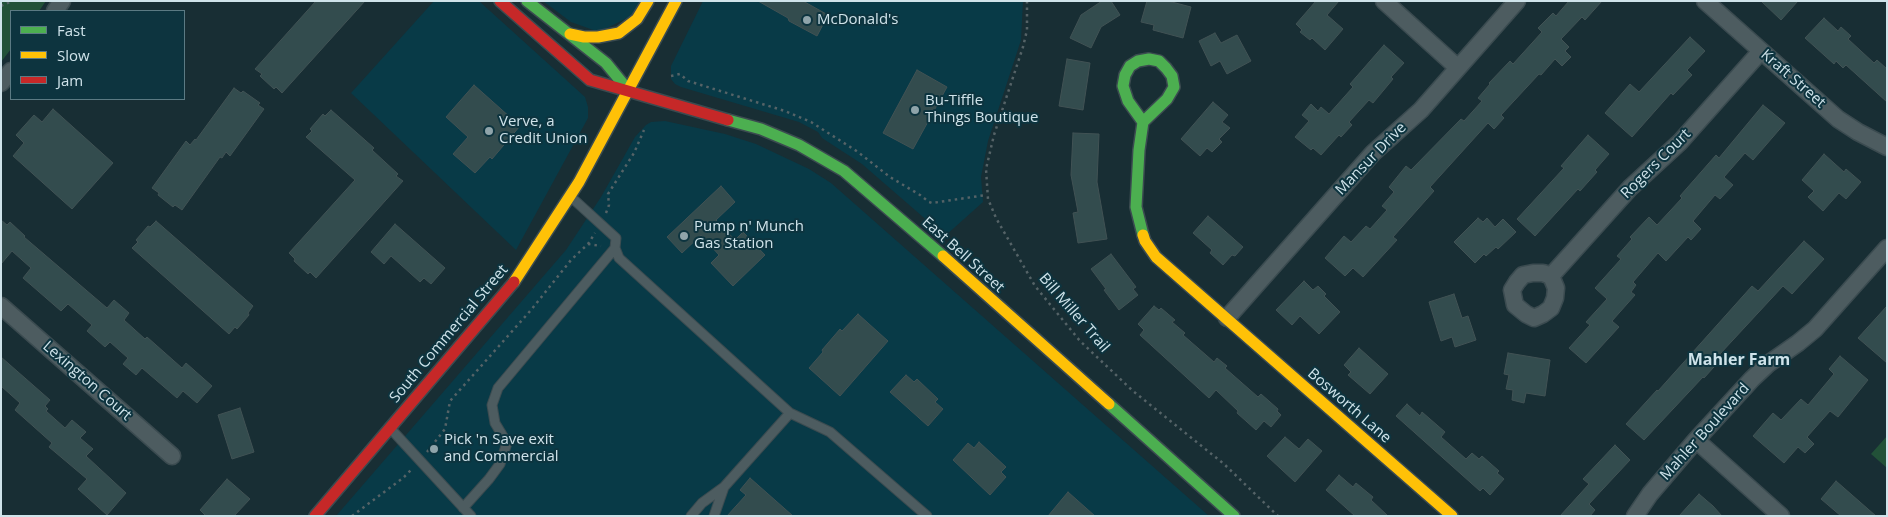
<!DOCTYPE html>
<style>
body{margin:0}
#map{position:relative;width:1888px;height:517px;overflow:hidden;background:#182e34;font-family:"Open Sans",sans-serif}
canvas{display:block}
.frame{position:absolute;inset:0;border:2px solid #cfe3ea;pointer-events:none}
.legend{position:absolute;left:10px;top:10px;width:175px;height:90px;box-sizing:border-box;background:#0d343f;border:1px solid #5b7a83;margin:0;padding:6px 9px;list-style:none;font-size:15px;color:#cfe3ea}
.legend li{display:flex;align-items:center;gap:10px;height:25px}
.legend b{width:25px;border:1px solid #5b7a83}
</style>
<div id="map">
<canvas width="1888" height="517"></canvas>
<div class="frame"></div>
<ul class="legend">
<li><b style="height:6px;background:#4caf50"></b>Fast</li>
<li><b style="height:6px;background:#ffc107"></b>Slow</li>
<li><b style="height:6px;background:#c62828"></b>Jam</li>
</ul>
</div>
<script>
const c = document.querySelector('canvas').getContext('2d');
c.lineJoin = 'round';
function paint(path, color) {
  c.fillStyle = color;
  c.fill(path, 'evenodd');
}
function toPath(rows) {
  const path = new Path2D();
  for (const r of rows) {
    path.moveTo(r[0], r[1]);
    for (let i = 2; i < r.length; i += 2) path.lineTo(r[i], r[i + 1]);
  }
  return path;
}
function trace(path, color, width, dash) {
  c.strokeStyle = color;
  c.lineWidth = width;
  c.lineCap = dash ? 'butt' : 'round';
  c.setLineDash(dash || []);
  c.stroke(path);
}
function drawText(font, color, halo, rows, align = 'center') {
  c.font = font + ' "Open Sans",sans-serif';
  c.lineWidth = 4;
  c.setLineDash([]);
  c.textBaseline = 'middle';
  c.strokeStyle = halo;
  c.fillStyle = color;
  for (const [text, x, y, turn = 0] of rows) {
    c.save();
    c.translate(x, y);
    c.rotate((+turn || 0) * Math.PI / 180);
    c.textAlign = isNaN(turn) ? turn : align;
    if (halo) c.strokeText(text, 0, 0);
    c.fillText(text, 0, 0);
    c.restore();
  }
}
const built = toPath([
 [434,1,479,1,585,97,588,107,588,118,516,250,351,93],
 [543,1,642,1,635,14,599,32,571,22],
 [703,1,1023,1,1021,40,988,141,981,177,983,202,945,236,862,164,822,138,818,132,799,122,681,87,675,84,671,79,671,66],
 [665,121,725,134,756,144,809,169,831,183,1209,516,336,516,566,250,601,197,635,137,646,125,651,122]
]);
const green = toPath([
 [1,1,46,1,39,11,11,11,11,49,1,62],
 [1887,436,1887,468,1871,454]
]);
const building = toPath([
 [316,1,365,1,282,93,276,87,274,89,260,76,262,74,255,69,316,1],
 [758,1,803,1,828,15,817,36,789,21,788,18,758,1],
 [1102,1,1111,1,1120,15,1101,27,1091,48,1070,38,1081,15,1102,1],
 [1147,1,1168,1,1191,7,1183,38,1153,30,1154,25,1141,22,1147,1],
 [1316,1,1339,1,1327,15,1343,29,1325,50,1312,38,1310,40,1300,32,1302,30,1296,24,1316,1],
 [1569,1,1602,1,1585,20,1582,17,1561,39,1569,47,1565,51,1571,57,1562,66,1555,59,1541,75,1539,74,1501,115,1504,118,1494,129,1488,123,1430,187,1434,191,1393,237,1397,240,1363,277,1353,268,1345,276,1325,258,1344,236,1351,242,1366,226,1370,229,1387,210,1382,206,1394,192,1389,187,1406,166,1411,170,1461,119,1464,121,1482,101,1478,98,1490,84,1489,83,1510,61,1513,64,1542,32,1538,28,1553,13,1556,16,1569,1],
 [1761,1,1798,1,1781,20,1761,1],
 [1824,18,1838,31,1841,27,1851,36,1848,39,1874,63,1877,60,1887,69,1887,102,1846,65,1843,68,1836,61,1834,64,1805,38,1824,18],
 [1215,33,1221,43,1237,35,1251,61,1227,74,1220,61,1211,66,1199,41,1215,33],
 [1690,37,1705,51,1687,70,1692,75,1673,95,1671,93,1632,137,1605,113,1630,84,1639,92,1690,37],
 [1384,45,1404,63,1391,77,1393,79,1373,103,1369,100,1349,122,1352,125,1341,137,1339,135,1321,155,1313,148,1311,150,1295,137,1309,121,1302,115,1311,104,1318,111,1321,107,1329,114,1353,87,1350,84,1384,45],
 [1067,59,1090,63,1083,110,1059,106,1067,59],
 [917,70,947,87,913,149,883,133,917,70],
 [474,85,520,126,492,159,490,157,475,173,453,154,468,137,446,117,474,85],
 [234,88,241,93,243,91,260,103,258,105,264,109,230,156,226,152,222,158,220,157,182,210,175,205,173,207,158,195,159,193,152,188,186,141,190,145,195,139,196,140,234,88],
 [1213,102,1228,115,1222,122,1230,128,1219,139,1222,142,1212,152,1207,148,1200,156,1181,139,1213,102],
 [1763,105,1785,123,1753,160,1745,153,1724,177,1733,185,1720,199,1715,195,1693,221,1701,229,1691,240,1688,237,1666,261,1658,253,1633,282,1636,285,1631,292,1635,295,1612,321,1619,327,1586,363,1569,348,1590,325,1586,322,1607,299,1595,288,1621,259,1617,256,1632,239,1630,237,1649,217,1657,225,1682,198,1680,196,1716,155,1719,158,1763,105],
 [53,109,113,163,72,209,13,156,24,143,16,135,34,115,42,122,53,109],
 [331,110,374,148,372,150,398,174,396,176,403,181,316,278,310,272,308,274,294,261,295,259,289,253,355,180,306,137,312,131,310,129,323,114,325,116,331,110],
 [1073,133,1099,134,1097,182,1107,239,1078,243,1073,213,1078,212,1071,175,1073,133],
 [1588,135,1609,154,1595,170,1597,172,1580,191,1578,189,1535,236,1517,219,1564,168,1561,166,1588,135],
 [1824,154,1844,172,1846,169,1861,182,1846,199,1839,193,1823,211,1808,197,1814,191,1802,180,1824,154],
 [721,186,735,202,716,220,735,240,743,232,765,255,733,286,711,263,719,255,701,235,682,253,667,237,721,186],
 [1208,216,1243,247,1235,256,1232,255,1223,265,1210,253,1212,250,1193,233,1208,216],
 [1478,218,1483,222,1487,218,1495,227,1503,219,1516,232,1498,249,1496,247,1486,256,1484,254,1475,263,1454,242,1478,218],
 [1,220,7,225,10,222,25,236,24,237,107,308,114,300,129,313,124,320,145,339,147,337,182,368,186,363,212,386,197,403,183,391,177,398,142,368,136,375,123,364,128,358,110,342,105,347,87,331,92,325,68,304,61,311,23,278,31,268,12,251,1,264,1,220],
 [156,221,253,306,248,313,249,315,237,329,235,327,229,334,132,248,138,242,136,240,148,226,150,227,156,221],
 [395,224,445,268,431,284,424,278,420,282,391,256,384,264,371,252,395,224],
 [1804,241,1824,259,1792,294,1783,286,1720,354,1723,357,1704,378,1703,377,1644,440,1626,424,1657,390,1658,391,1752,286,1758,291,1804,241],
 [1111,254,1136,287,1133,289,1138,295,1119,310,1104,290,1106,289,1091,269,1111,254],
 [1304,281,1313,290,1318,286,1326,294,1324,296,1340,312,1319,334,1300,316,1292,325,1276,310,1304,281],
 [1454,294,1462,318,1468,316,1476,340,1455,347,1452,337,1441,341,1429,302,1454,294],
 [1154,306,1159,310,1161,308,1175,320,1172,322,1185,333,1183,335,1214,362,1217,358,1227,366,1225,368,1258,397,1261,394,1278,409,1277,411,1281,415,1271,427,1264,421,1256,430,1237,413,1238,411,1216,390,1209,398,1140,335,1144,330,1138,324,1154,306],
 [1887,306,1887,363,1858,338,1887,306],
 [858,314,888,341,840,396,809,368,823,352,822,350,840,329,842,331,858,314],
 [1359,348,1388,374,1370,394,1348,375,1351,372,1344,365,1359,348],
 [1508,353,1550,360,1545,396,1526,393,1524,403,1512,400,1513,390,1506,389,1509,375,1504,374,1508,353],
 [1840,356,1868,380,1838,417,1830,411,1807,437,1814,444,1805,453,1798,447,1784,463,1753,436,1773,413,1781,420,1801,399,1808,405,1834,374,1829,369,1840,356],
 [1,357,50,400,45,406,48,409,46,411,65,428,72,420,86,432,80,438,93,449,86,456,126,493,107,515,78,489,87,479,49,447,52,443,15,410,20,403,1,386,1,357],
 [906,375,914,382,917,379,938,399,935,402,943,409,928,426,890,392,906,375],
 [1407,404,1420,416,1422,412,1445,432,1441,437,1466,459,1472,453,1479,459,1482,456,1499,471,1497,473,1504,479,1490,495,1483,488,1480,491,1396,416,1407,404],
 [240,408,254,452,232,459,218,415,240,408],
 [1285,437,1299,449,1308,439,1322,451,1295,482,1267,456,1285,437],
 [979,442,1006,467,1001,472,1006,477,990,495,953,460,968,443,974,448,979,442],
 [1615,445,1630,460,1589,504,1595,510,1590,516,1560,516,1589,484,1583,479,1615,445],
 [1339,475,1353,487,1356,483,1373,497,1371,500,1388,516,1355,516,1326,490,1339,475],
 [750,478,793,516,727,516,746,495,740,490,750,478],
 [227,479,250,499,234,516,206,516,200,510,227,479],
 [1836,481,1876,516,1841,516,1821,499,1836,481],
 [1068,492,1095,516,1048,516,1068,492],
 [1699,494,1713,506,1722,516,1679,516,1699,494]
]);
const path = toPath([
 [1027,1,1027,30,1023,47,994,135,986,169,988,199,996,218,1035,286,1080,341,1133,391,1224,464,1278,516],
 [1,6,12,1],
 [671,76,680,74,688,81,785,111,811,122,858,152,890,177,920,195,929,202,932,203,986,195],
 [606,213,609,205,608,194,634,153,644,130],
 [588,244,601,246],
 [427,452,445,429,450,401,531,310,571,260,588,244,595,233],
 [352,516,403,478,412,469]
]);
const lane = toPath([
 [571,197,616,238,615,248,619,258,790,413,830,432,927,516],
 [390,428,471,516],
 [463,508,489,479,500,464,507,443,495,423,492,405,498,388,615,248],
 [691,516,702,503,724,487,790,413],
 [714,516,724,487]
]);
const street = toPath([
 [1384,1,1458,68],
 [1705,1,1838,119,1858,132,1887,147],
 [55,11,62,1],
 [1,83,11,71],
 [1551,276,1556,288,1555,298,1551,308,1543,314,1534,318,1526,314,1515,305,1512,290,1517,282,1523,275,1533,273,1543,273,1551,276,1630,188,1680,142,1761,51],
 [1,306,172,456],
 [1227,318,1373,153,1421,110,1517,1],
 [1696,440,1781,516],
 [1635,516,1650,494,1696,440,1752,379,1768,364,1798,343,1815,329,1887,248]
]);
const fast = toPath([
 [527,1,606,63,628,90],
 [728,120,761,129,799,145,844,171,943,256],
 [1143,122,1128,101,1123,86,1125,75,1130,66,1138,61,1149,59,1159,61,1166,68,1172,76,1174,87,1167,99,1143,122,1139,150,1136,207,1143,235],
 [1109,404,1234,516]
]);
const slow = toPath([
 [570,34,584,37,598,37,619,33,637,19,648,1],
 [1143,235,1145,241,1156,257,1452,516],
 [943,256,1109,404],
 [514,282,579,182,676,1]
]);
const jam = toPath([
 [500,1,590,80,728,120],
 [315,516,514,282]
]);
const markers = [
 [807,20,5,"#8fa4aa"],
 [915,110,5,"#8fa4aa"],
 [489,131,5,"#8fa4aa"],
 [684,236,5,"#8fa4aa"],
 [434,449,5,"#8fa4aa"]
];
const poiNames = [
 ["McDonald's",817,20],
 ["Bu-Tiffle",925,101],
 ["Things Boutique",925,118],
 ["Verve, a",499,122],
 ["Credit Union",499,139],
 ["Pump n' Munch",694,227],
 ["Gas Station",694,244],
 ["Pick 'n Save exit",444,440],
 ["and Commercial",444,457]
];
const streetNames = [
 ["Kraft Street",1793,79,41],
 ["Mansur Drive",1371,159,-46],
 ["Rogers Court",1656,164,-45],
 ["East Bell Street",963,255,42],
 ["Bill Miller Trail",1074,313,49],
 ["South Commercial Street",449,334,-50],
 ["Lexington Court",87,381,41],
 ["Bosworth Lane",1349,406,41],
 ["Mahler Boulevard",1705,432,-48]
];
const neighbourhoodNames = [
 ["Mahler Farm",1739,360]
];
paint(built, '#083a47');
paint(green, '#225138');
paint(building, '#334c4e');
trace(building, '#415254', 1);
trace(lane, '#3b4b50', 11);
trace(street, '#3b4b50', 19);
trace(fast, '#3b4b50', 14);
trace(slow, '#3b4b50', 14);
trace(jam, '#3b4b50', 14);
trace(path, '#556367', 2.5, [2.5, 4]);
trace(lane, '#4d5c60', 9);
trace(street, '#4d5c60', 16);
trace(fast, '#4caf50', 11);
trace(slow, '#ffc107', 11);
trace(jam, '#c62828', 11);
for (const [x, y, r, color] of markers) {
  const dot = new Path2D();
  dot.arc(x, y, r, 0, 2 * Math.PI);
  c.fillStyle = color;
  c.fill(dot);
  trace(dot, '#0d343f', 2);
}
drawText('15px', '#cfe3ea', '#0d343f', poiNames, 'left');
drawText('15px', '#cfe3ea', '#0d343f', streetNames);
drawText('bold 16px', '#cfe3ea', '#0d343f', neighbourhoodNames);
</script>
